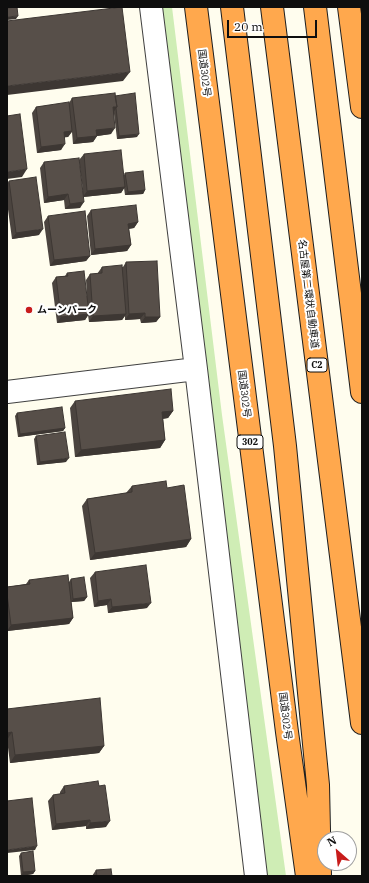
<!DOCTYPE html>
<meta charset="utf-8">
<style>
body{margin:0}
#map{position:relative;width:369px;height:883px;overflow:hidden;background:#fffdee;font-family:"IBM Plex Serif",serif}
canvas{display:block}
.frame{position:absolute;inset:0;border:8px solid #0e0e0e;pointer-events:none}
.north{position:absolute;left:317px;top:831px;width:40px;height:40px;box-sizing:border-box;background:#fff;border:1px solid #9f9f9f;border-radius:50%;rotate:332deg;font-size:11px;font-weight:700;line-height:16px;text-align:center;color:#0e0e0e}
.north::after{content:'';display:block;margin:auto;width:14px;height:18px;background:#c81c1b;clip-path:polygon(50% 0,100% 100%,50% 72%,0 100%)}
.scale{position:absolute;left:227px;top:20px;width:90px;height:18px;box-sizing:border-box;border:2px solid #0e0e0e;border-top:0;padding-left:5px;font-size:12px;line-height:14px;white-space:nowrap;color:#0e0e0e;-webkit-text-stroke:3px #fff;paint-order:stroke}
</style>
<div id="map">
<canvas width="369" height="883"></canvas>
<div class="frame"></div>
<div class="north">N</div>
<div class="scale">20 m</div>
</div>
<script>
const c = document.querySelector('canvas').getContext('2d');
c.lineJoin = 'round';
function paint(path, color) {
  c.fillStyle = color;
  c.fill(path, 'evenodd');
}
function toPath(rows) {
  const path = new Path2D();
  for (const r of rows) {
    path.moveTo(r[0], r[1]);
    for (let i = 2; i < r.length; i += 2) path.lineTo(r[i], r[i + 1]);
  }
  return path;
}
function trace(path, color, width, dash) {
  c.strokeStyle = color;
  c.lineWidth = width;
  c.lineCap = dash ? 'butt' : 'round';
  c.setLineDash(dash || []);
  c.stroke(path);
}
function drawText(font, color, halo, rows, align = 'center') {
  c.font = font + ' "IBM Plex Serif","Noto Sans JP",serif';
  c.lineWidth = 4;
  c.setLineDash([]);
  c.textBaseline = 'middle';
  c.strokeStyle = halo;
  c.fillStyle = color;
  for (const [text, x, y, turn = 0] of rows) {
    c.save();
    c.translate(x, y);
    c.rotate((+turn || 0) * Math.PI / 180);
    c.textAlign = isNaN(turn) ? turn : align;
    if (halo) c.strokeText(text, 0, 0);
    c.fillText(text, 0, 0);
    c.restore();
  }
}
const green = toPath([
 [159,7,172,7,222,415,286,876,264,876]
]);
const minor = toPath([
 [151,7,196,369,256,876],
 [7,392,196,369]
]);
const highway = toPath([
 [196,7,287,732,307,876],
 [232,7,285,446,318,785,320,876],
 [272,7,362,723],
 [315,7,362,392],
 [349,7,362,107]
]);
const wall = toPath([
 [115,96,137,137,117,139,114,114,111,134,97,136,93,142,73,144,72,132,68,137,65,137,61,150,37,153,32,113,36,107,69,103,72,98],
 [84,154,124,175,125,173,145,190,143,194,125,195,124,188,121,193,83,197,80,208,65,209,64,200,44,203,40,168,44,162,83,191,79,160],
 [9,181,39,235,12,239,7,202,7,184],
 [91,210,138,222,134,228,129,229,131,245,127,251,91,255,87,216],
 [48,216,90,256,86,261,50,266,44,222],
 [126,262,160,317,156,322,141,323,140,319,125,320,125,316,122,320,89,322,88,315,85,320,57,323,52,283,56,277,65,276,67,273,87,297,86,280,90,274,97,274,102,267,123,267],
 [75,401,173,411,168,418,163,419,165,440,160,448,75,457,70,408],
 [17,413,65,428,63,431,18,437,15,416],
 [36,436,66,462,37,465,34,439],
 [132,486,167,488,191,539,186,547,90,560,82,506,87,499,126,493],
 [95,572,147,608,108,613,107,605,94,607,90,578],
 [71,579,87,597,84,601,71,602,73,618,69,624,7,631,7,587,26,584,29,580,69,582],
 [7,709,104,746,99,753,10,763,7,740],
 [64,786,106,827,86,829,86,826,52,830,48,801,53,795,60,794,60,792],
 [21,853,35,871,33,874,21,876,19,856],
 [96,870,112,876,92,876]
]);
const shadedWall = toPath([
 [18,16,16,19,7,20,7,17],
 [130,72,123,81,7,95,7,86],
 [113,107,117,107,113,113],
 [115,128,111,134,97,136,93,142,73,144,77,138,96,130],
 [72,131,68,137,60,138,64,132],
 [139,134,137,137,117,139,119,136],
 [65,144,61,150,37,153,41,147],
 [27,169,22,177,7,179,7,172],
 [125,187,121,193,83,197,87,191],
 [145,190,143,194,125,195,128,192],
 [68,194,64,200,44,203,48,197],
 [84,202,80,208,65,209,70,204],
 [138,222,134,228,124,229,128,224],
 [43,229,39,235,12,239,16,233],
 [131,245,127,251,91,255,95,249],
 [90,256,86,261,50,266,54,260],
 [145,313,140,319,125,320,129,314],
 [89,314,85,320,57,323,61,317],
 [126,314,122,320,89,322,93,316],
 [145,317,160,317,156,322,141,323],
 [173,411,168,418,157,419,162,412],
 [65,428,63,431,18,437,20,434],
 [165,440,160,448,75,457,81,450],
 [69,458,66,462,37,465,40,462],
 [191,539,186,547,90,560,95,553],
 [87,597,84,601,71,602,73,599],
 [111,599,107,605,94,607,98,601],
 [151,603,147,608,108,613,112,607],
 [73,618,69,624,7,631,11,625],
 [12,732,7,740,7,733],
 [104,746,99,753,10,763,15,755],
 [90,820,86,826,52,830,56,824],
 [110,821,106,827,86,829,90,823],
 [37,846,35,850,7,853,7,850],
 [35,871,33,874,21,876,23,872]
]);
const building = toPath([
 [17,7,18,16,7,17,7,8,17,7],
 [122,7,130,72,7,86,7,21,122,7],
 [115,93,117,107,113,107,115,128,96,130,97,136,77,138,72,98,115,93],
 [135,93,139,134,119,136,116,108,117,107,115,96,135,93],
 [69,102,72,131,64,132,65,144,41,147,36,107,69,102],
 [20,114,27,169,7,172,7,116,20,114],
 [121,150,125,187,87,191,84,154,121,150],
 [79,158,84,202,70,204,68,194,48,197,44,162,79,158],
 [143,171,145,190,128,192,125,173,143,171],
 [36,177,43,229,16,233,9,181,36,177],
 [136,205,138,222,128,224,131,245,95,249,91,210,136,205],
 [85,211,90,256,54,260,48,216,85,211],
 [157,261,160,317,145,317,145,313,129,314,126,262,157,261],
 [122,265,126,314,93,316,90,274,102,273,102,267,122,265],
 [84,271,89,314,61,317,56,277,68,276,67,273,84,271],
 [171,389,173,411,162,412,165,440,81,450,75,401,171,389],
 [62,407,65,428,20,434,17,413,62,407],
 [65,432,69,458,40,462,36,436,65,432],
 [166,481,167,488,184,485,191,539,95,553,87,499,132,492,132,486,166,481],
 [146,565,151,603,112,607,111,599,98,601,95,572,146,565],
 [68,575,73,618,11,625,7,594,7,587,30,584,29,580,68,575],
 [84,577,87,597,73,599,71,579,84,577],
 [100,698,104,746,15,755,12,732,7,733,7,709,100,698],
 [98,781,99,786,105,785,110,821,90,823,90,820,56,824,53,795,65,793,64,786,98,781],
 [32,798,37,846,7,850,7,801,32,798],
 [33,851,35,871,23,872,21,853,33,851],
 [111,869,112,876,97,876,96,870,111,869]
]);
const markers = [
 [29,310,4,"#c81c1b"]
];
const shields = [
 [317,365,20],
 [250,442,26]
];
const shieldNames = [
 ["C2",317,365],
 ["302",250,442]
];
const streetNames = [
 ["国道302号",204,73,83],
 ["名古屋第二環状自動車道",308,294,83],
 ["国道302号",244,394,83],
 ["国道302号",285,716,83]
];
const poiNames = [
 ["ムーンパーク",37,310]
];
paint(green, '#cfedb5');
trace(minor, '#414141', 24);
trace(highway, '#1f1f1f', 24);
trace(minor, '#fff', 22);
trace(highway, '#ffa84d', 22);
paint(wall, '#4b443f');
paint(shadedWall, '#3d3733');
paint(building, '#574f49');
trace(building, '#3d3733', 1);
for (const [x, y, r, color] of markers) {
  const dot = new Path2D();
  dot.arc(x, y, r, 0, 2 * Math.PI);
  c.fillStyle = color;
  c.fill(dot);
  trace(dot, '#fff', 1.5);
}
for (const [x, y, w] of shields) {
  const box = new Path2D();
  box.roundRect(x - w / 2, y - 7, w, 14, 3);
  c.fillStyle = '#fff';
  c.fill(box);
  trace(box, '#0e0e0e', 1);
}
drawText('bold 9px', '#0e0e0e', null, shieldNames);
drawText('10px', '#0e0e0e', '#fff', streetNames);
drawText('bold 10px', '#0e0e0e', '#fff', poiNames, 'left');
</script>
